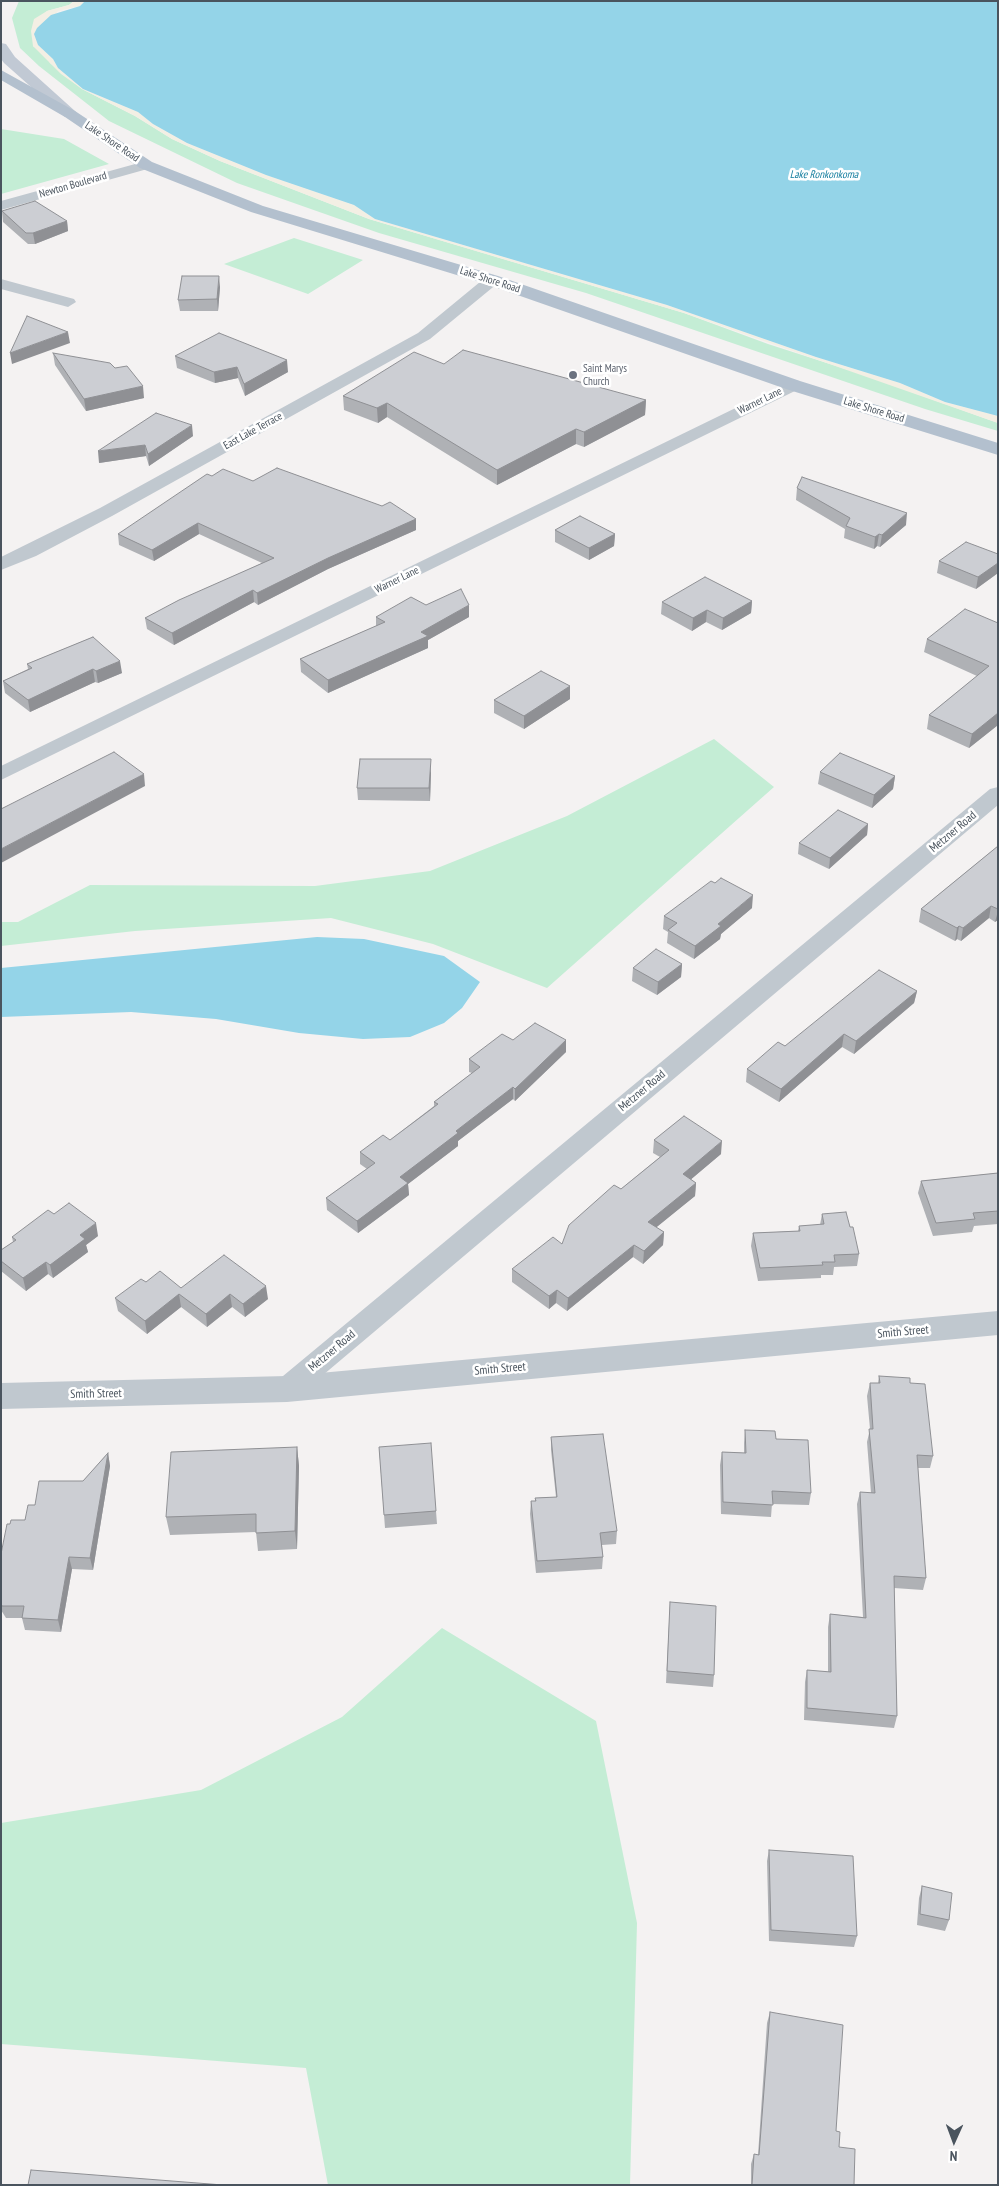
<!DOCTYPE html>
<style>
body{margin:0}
#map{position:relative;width:999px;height:2186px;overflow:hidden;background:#f4f2f2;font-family:"PT Sans Narrow",sans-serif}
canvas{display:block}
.frame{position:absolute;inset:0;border:2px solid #4a545e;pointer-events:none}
.north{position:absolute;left:929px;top:2116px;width:50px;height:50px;-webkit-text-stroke:4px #fff;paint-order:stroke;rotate:182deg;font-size:14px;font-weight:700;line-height:20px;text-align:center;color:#4a545e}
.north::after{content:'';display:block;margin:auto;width:18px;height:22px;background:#4a545e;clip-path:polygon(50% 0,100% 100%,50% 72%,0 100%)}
</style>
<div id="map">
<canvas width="999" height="2186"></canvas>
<div class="frame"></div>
<div class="north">N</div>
</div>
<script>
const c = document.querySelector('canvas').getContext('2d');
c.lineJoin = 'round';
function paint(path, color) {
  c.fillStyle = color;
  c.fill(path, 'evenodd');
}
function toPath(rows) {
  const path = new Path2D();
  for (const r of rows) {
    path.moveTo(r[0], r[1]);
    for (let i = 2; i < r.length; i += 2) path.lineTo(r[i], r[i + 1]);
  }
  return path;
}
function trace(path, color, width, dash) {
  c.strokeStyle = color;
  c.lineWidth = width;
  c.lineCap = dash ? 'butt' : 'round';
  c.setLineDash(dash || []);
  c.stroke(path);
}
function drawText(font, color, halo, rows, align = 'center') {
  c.font = font + ' "PT Sans Narrow",sans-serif';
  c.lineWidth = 5;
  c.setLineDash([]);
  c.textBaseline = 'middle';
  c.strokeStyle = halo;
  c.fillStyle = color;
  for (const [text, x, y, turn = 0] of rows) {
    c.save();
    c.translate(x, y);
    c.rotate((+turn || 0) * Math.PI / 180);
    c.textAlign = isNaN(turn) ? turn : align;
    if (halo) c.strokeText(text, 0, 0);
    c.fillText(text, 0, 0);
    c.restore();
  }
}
const green = toPath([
 [19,1,74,1,69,5,47,11,33,46,46,56,50,63,82,89,135,116,172,139,220,161,369,219,684,313,768,344,864,375,998,423,998,431,925,409,586,293,379,233,237,183,109,121,39,66,20,48,12,18],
 [1,129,64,139,109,164,1,194],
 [294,238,363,260,308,294,224,264],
 [714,739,774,787,547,988,433,944,331,918,135,931,1,946,1,922,18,922,90,885,315,886,430,871,567,816],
 [442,1628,596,1721,637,1923,630,2185,328,2185,306,2068,1,2044,1,1823,201,1790,342,1717]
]);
const sand = toPath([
 [74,1,85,1,80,6,58,11,37,39,38,45,53,59,58,68,83,89,138,112,153,124,187,143,266,175,354,205,375,219,667,305,816,357,900,383,945,402,998,416,998,423,684,313,369,219,220,161,172,139,135,116,82,89,61,74,33,46,31,31,34,19,47,11,69,5]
]);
const water = toPath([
 [85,1,998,1,998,416,945,402,900,383,816,357,667,305,375,219,354,205,266,175,187,143,153,124,138,112,83,89,58,68,53,59,38,45,34,34,37,28,51,15,80,6],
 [317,937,364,939,444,956,480,982,462,1008,444,1023,410,1037,363,1039,299,1033,216,1019,131,1012,1,1017,1,968]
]);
const minor = toPath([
 [146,161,153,165,151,168,1,210,1,201,146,161],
 [492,275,498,277,500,280,498,283,430,339,112,516,36,556,1,570,1,557,100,508,418,333,486,277,492,275],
 [1,279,74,299,76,302,68,307,1,289,1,279],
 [793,380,799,381,801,385,799,389,1,780,1,766,793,380],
 [998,787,998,805,297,1397,287,1400,277,1397,273,1389,277,1381,990,789,998,787]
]);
const tertiary = toPath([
 [998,1311,998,1335,287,1402,1,1409,1,1383,287,1376,998,1311]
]);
const secondary = toPath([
 [1,43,6,44,15,57,75,111,78,114,75,117,65,117,4,63,1,59,1,43]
]);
const primary = toPath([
 [1,70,75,111,152,162,263,206,498,276,800,381,998,443,998,455,786,389,486,284,251,212,140,168,65,117,1,80,1,70]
]);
const wall = toPath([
 [2,211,67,221,68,231,35,244,28,244,3,222],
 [220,287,218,311,180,311,178,300],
 [53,353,115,368,144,398,86,411,55,365],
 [175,356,288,372,245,396,238,378,215,383,177,368],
 [444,364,646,400,645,415,584,447,576,444,497,485,387,417,378,423,344,410,343,396],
 [156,413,193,436,149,466,146,456,99,463],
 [212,476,253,481,416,519,416,530,328,569,258,605,254,602,174,645,147,629,145,618,262,563,199,534,154,561,119,545,118,534],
 [797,488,906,525,880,547,877,546,874,549,844,538,845,529,796,500],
 [555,530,615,534,614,546,589,560,555,542],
 [998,554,998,573,976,589,937,573,939,561],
 [752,601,751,613,722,630,706,622,692,631,661,614,662,602],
 [426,605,469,617,428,640,428,648,328,693,301,672,300,659,376,626,376,617],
 [998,623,998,725,969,748,927,729,929,715,977,676,924,652,927,639],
 [93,637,122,673,98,683,95,682,30,712,5,693,3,681,28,669,27,664],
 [570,686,570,699,524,729,494,713,494,700],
 [431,772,430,801,358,800,357,788],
 [820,772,895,776,893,789,872,808,818,784],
 [868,824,867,835,829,869,798,854,799,843],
 [998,846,998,920,995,922,989,918,961,941,957,939,955,941,919,922,921,909],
 [752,908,721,934,720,939,694,959,667,943,668,932,663,929,664,916],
 [682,964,681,977,657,995,632,981,633,968],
 [917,991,914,1003,854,1054,842,1047,779,1102,746,1082,747,1069,785,1046],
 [513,1040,566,1052,515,1101,513,1099,458,1141,458,1146,408,1184,409,1195,358,1233,327,1210,326,1198,367,1169,360,1164,360,1152,390,1140,434,1106,434,1102,472,1073,469,1072,469,1059],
 [654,1140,721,1154,691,1179,696,1183,695,1196,656,1227,664,1232,663,1245,643,1264,633,1257,567,1311,556,1303,549,1309,512,1282,512,1269,562,1244,621,1189,660,1157,653,1153],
 [998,1173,998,1224,974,1226,972,1232,933,1236,918,1193,921,1181],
 [54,1214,98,1236,86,1245,88,1252,53,1278,48,1274,26,1291,1,1271,1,1250,13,1242,12,1237],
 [822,1214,850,1227,859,1254,857,1266,834,1267,833,1275,821,1275,821,1278,758,1281,751,1246,753,1233,798,1231,799,1226,820,1225],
 [146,1282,181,1288,268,1299,245,1317,232,1307,207,1327,181,1307,147,1334,118,1311,115,1298],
 [879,1376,910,1383,933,1456,930,1468,918,1468,926,1578,923,1590,894,1588,897,1716,894,1728,804,1720,805,1682,807,1670,828,1672,828,1627,830,1614,863,1617,857,1504,860,1492,871,1493,867,1442,870,1429,867,1396,870,1383,878,1383],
 [745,1430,776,1439,811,1493,809,1505,772,1504,771,1517,721,1514,720,1465,722,1452,744,1453,744,1443],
 [551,1437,617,1531,616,1544,602,1545,603,1557,602,1569,536,1573,530,1514,531,1501,535,1501,535,1498,556,1497,551,1450],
 [297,1447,299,1466,297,1549,258,1551,256,1532,170,1535,166,1517],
 [379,1447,436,1511,437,1524,385,1528],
 [108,1453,110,1466,93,1570,72,1569,61,1632,25,1630,22,1618,6,1618,1,1610,1,1554,35,1505,83,1481],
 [670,1602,714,1675,713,1687,666,1683],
 [769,1850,857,1936,854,1947,769,1941,767,1861],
 [922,1886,949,1920,945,1931,917,1925,919,1898],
 [770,2012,836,2131,839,2147,854,2185,751,2185,751,2164,754,2154,758,2155,767,2023]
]);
const shadedWall = toPath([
 [67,221,68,231,35,244,33,233],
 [219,276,220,287,218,311,217,299],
 [68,332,70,343,12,364,10,353],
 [287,360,288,372,245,396,244,384],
 [237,367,238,378,215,383,214,372],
 [143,386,144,398,86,411,84,399],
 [646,400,645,415,584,447,584,432],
 [387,403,387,417,378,423,377,408],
 [192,425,193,436,149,466,148,454],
 [576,429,576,444,497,485,497,470],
 [145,445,146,456,99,463,98,451],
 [907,513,906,525,880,547,882,535],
 [416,519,416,530,328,569,258,605,257,593,328,558],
 [198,523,199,534,154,561,152,550],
 [615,534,614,546,589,560,589,548],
 [879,534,877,546,874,549,875,537],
 [998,563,998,573,976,589,978,577],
 [253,590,254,602,174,645,172,633],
 [752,601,751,613,722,630,723,618],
 [469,605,469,617,428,640,428,648,328,693,328,680,421,632],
 [707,610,706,622,692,631,693,618],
 [120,661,122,673,98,683,96,671],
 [93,669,95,682,30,712,28,700],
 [570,686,570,699,524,729,524,716],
 [998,713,998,725,969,748,972,734],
 [431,759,431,772,430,801,429,788],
 [144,774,145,786,1,863,1,849],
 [895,776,893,789,872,808,874,795],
 [868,824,867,835,829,869,830,858],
 [753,895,752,908,721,934,720,939,694,959,695,946,718,924],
 [991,906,989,918,961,941,963,928],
 [998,911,998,920,995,922],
 [959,926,957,939,955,941,957,928],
 [682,964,681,977,657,995,658,982],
 [917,991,914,1003,854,1054,856,1041],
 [844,1034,842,1047,779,1102,781,1089],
 [566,1040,566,1052,515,1101,515,1089],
 [513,1087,513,1099,458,1141,458,1146,408,1184,409,1195,358,1233,357,1221,400,1177,456,1131],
 [722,1141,721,1154,682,1187,683,1174],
 [696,1183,695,1196,647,1235,648,1222],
 [96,1223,98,1236,86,1245,88,1252,53,1278,50,1265,80,1235],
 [664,1232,663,1245,643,1264,644,1251],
 [634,1245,633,1257,567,1311,568,1298],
 [46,1262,48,1274,26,1291,23,1278],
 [266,1286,268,1299,245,1317,243,1304],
 [557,1290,556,1303,549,1309,549,1296],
 [179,1294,181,1307,147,1334,145,1321],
 [230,1294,232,1307,207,1327,206,1314],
 [297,1447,299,1466,297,1549,295,1531],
 [108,1453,110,1466,93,1570,90,1558],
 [69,1557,72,1569,61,1632,58,1620]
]);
const building = toPath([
 [35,201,67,221,33,233,26,233,2,211,35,201],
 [182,276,219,276,217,299,178,300,182,276],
 [27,316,68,332,10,353,27,316],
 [219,333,287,360,244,384,237,367,214,372,175,356,219,333],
 [463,350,646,400,584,432,576,429,497,470,387,403,377,408,343,396,414,352,444,364,463,350],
 [53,353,110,363,115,368,127,366,143,386,84,399,53,353],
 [156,413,192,425,148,454,145,445,98,451,156,413],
 [277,468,382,506,390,502,416,519,328,558,257,593,253,590,172,633,145,618,179,600,274,558,198,523,152,550,118,534,207,474,212,476,223,469,253,481,277,468],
 [802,477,907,513,882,535,879,534,875,537,846,526,850,518,797,488,802,477],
 [580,516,615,534,589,548,555,530,580,516],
 [966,542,998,554,998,563,978,577,939,561,966,542],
 [705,577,752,601,723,618,707,610,693,618,662,602,705,577],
 [461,589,469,605,421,632,428,636,328,680,300,659,385,622,376,617,411,597,426,605,461,589],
 [965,609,998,623,998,713,972,734,929,715,989,666,927,639,965,609],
 [93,637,120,661,96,671,93,669,28,700,3,681,32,668,27,664,93,637],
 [541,671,570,686,524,716,494,700,541,671],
 [114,752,144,774,1,849,1,809,114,752],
 [840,753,895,776,874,795,820,772,840,753],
 [360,759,431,759,429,788,357,788,360,759],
 [838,810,868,824,830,858,799,843,838,810],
 [998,846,998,909,991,906,963,928,959,926,957,928,921,909,998,846],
 [721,878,753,895,718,924,721,926,695,946,668,930,677,923,664,916,711,881,715,883,721,878],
 [656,949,682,964,658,982,633,968,656,949],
 [879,970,917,991,856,1041,844,1034,781,1089,747,1069,778,1042,785,1046,879,970],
 [535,1023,566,1040,515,1089,513,1087,456,1131,458,1133,400,1177,408,1183,357,1221,326,1198,375,1163,360,1152,383,1135,390,1140,438,1104,434,1102,480,1067,469,1059,502,1034,513,1040,535,1023],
 [684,1116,722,1141,683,1174,696,1183,648,1222,664,1232,644,1251,634,1245,568,1298,557,1290,549,1296,512,1269,553,1237,562,1244,569,1225,614,1185,621,1189,669,1150,654,1140,684,1116],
 [998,1173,998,1211,973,1213,975,1219,936,1223,921,1181,998,1173],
 [69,1203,96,1223,80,1235,85,1239,50,1265,46,1262,23,1278,1,1261,1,1250,16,1240,12,1237,48,1210,54,1214,69,1203],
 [846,1212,850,1227,853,1227,859,1254,834,1255,835,1262,822,1262,823,1265,760,1268,753,1233,800,1231,799,1226,824,1224,822,1214,846,1212],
 [224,1255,266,1286,243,1304,230,1294,206,1314,179,1294,145,1321,115,1298,141,1279,146,1282,160,1271,181,1288,224,1255],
 [879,1376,910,1378,910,1383,925,1384,933,1456,917,1455,926,1578,894,1576,897,1716,807,1708,807,1670,831,1672,830,1614,866,1618,860,1492,875,1493,869,1429,873,1429,870,1383,880,1383,879,1376],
 [745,1430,775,1431,776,1439,808,1440,811,1493,772,1491,773,1505,723,1502,722,1452,746,1453,745,1430],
 [603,1434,617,1531,600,1533,603,1557,537,1561,531,1501,536,1501,535,1498,557,1497,551,1437,603,1434],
 [431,1443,436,1511,384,1515,379,1447,431,1443],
 [297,1447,295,1531,256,1533,256,1514,166,1517,171,1452,297,1447],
 [108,1453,90,1558,69,1557,58,1620,22,1618,24,1606,2,1606,1,1604,1,1554,7,1524,10,1524,11,1520,25,1520,28,1505,35,1505,39,1481,83,1481,108,1453],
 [670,1602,716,1606,714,1675,667,1671,670,1602],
 [769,1850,853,1856,857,1936,771,1930,769,1850],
 [922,1886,952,1893,949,1920,920,1914,922,1886],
 [770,2012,843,2025,836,2131,840,2132,839,2147,855,2149,854,2185,752,2185,754,2154,759,2155,770,2012],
 [31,2170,223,2185,28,2185,31,2170]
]);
const markers = [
 [573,375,5,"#6b7280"]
];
const farStreetnames = [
 ["Lake Shore Road",112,142,34],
 ["Newton Boulevard",73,185,-16],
 ["Lake Shore Road",490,280,18],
 ["Warner Lane",760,401,-26],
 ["Lake Shore Road",874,410,17],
 ["East Lake Terrace",253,431,-29],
 ["Warner Lane",397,580,-26]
];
const farWaternames = [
 ["Lake Ronkonkoma",824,175]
];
const farWorshipnames = [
 ["Saint Marys",583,369],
 ["Church",583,382]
];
const streetNames = [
 ["Metzner Road",953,832,-40],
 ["Metzner Road",642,1091,-40],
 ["Smith Street",903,1332,-5],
 ["Metzner Road",332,1351,-40],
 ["Smith Street",500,1369,-5],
 ["Smith Street",96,1394,-1]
];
paint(green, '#c4edd5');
paint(sand, '#f3efe4');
paint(water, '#94d4e8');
paint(minor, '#c0c8cf');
paint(tertiary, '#c0c8cf');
paint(secondary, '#c1c9d4');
paint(primary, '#b3c0ce');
paint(wall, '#afb1b5');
paint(shadedWall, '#8f9094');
paint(building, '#ccced3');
trace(building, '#8f9094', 1);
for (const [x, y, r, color] of markers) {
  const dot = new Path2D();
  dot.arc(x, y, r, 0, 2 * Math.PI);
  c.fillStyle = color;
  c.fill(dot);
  trace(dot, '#fff', 2);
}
drawText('11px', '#4a545e', '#fff', farStreetnames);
drawText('italic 11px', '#157e9f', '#fff', farWaternames);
drawText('11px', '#5b616d', '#fff', farWorshipnames, 'left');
drawText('12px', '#4a545e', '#fff', streetNames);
</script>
